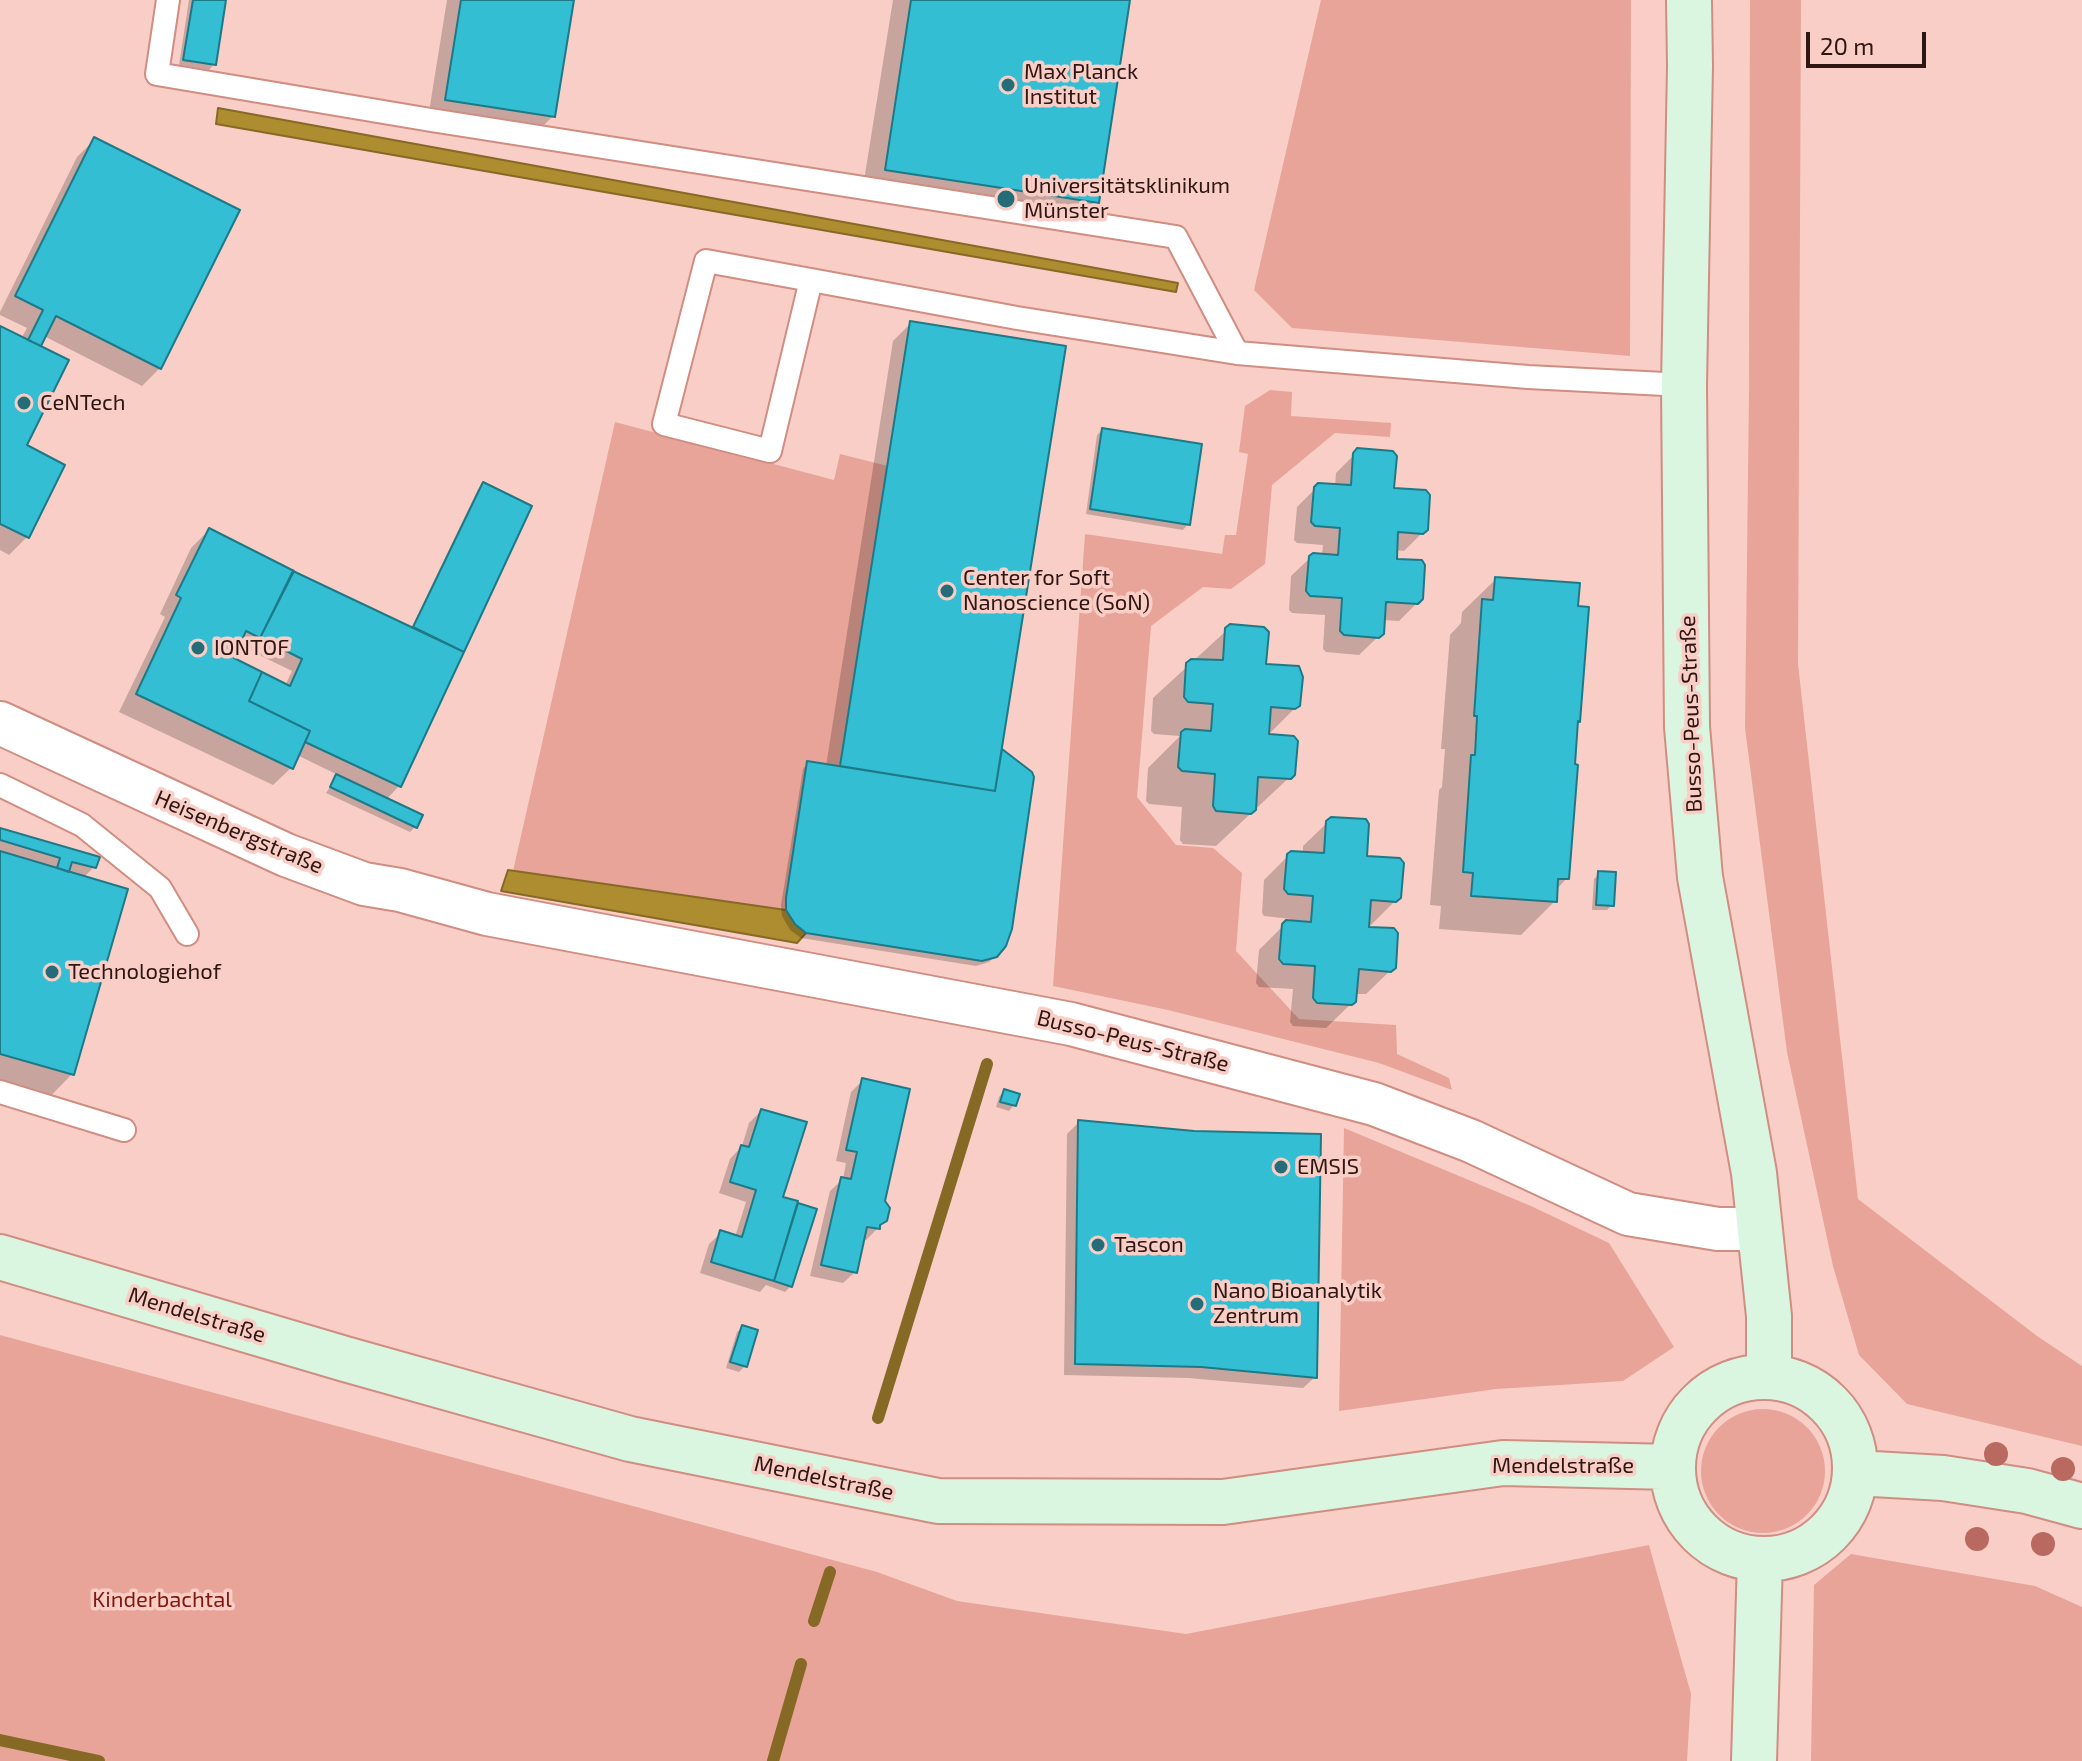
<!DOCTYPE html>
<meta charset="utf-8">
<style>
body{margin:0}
#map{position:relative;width:2082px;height:1761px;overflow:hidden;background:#f9cec6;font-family:"Exo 2",sans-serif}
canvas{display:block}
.scale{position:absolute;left:1806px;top:32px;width:120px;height:36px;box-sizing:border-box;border:4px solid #2f1612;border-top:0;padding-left:10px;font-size:24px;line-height:28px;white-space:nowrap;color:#2f1612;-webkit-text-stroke:6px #f9cec6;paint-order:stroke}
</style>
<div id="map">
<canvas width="2082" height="1761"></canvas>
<div class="scale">20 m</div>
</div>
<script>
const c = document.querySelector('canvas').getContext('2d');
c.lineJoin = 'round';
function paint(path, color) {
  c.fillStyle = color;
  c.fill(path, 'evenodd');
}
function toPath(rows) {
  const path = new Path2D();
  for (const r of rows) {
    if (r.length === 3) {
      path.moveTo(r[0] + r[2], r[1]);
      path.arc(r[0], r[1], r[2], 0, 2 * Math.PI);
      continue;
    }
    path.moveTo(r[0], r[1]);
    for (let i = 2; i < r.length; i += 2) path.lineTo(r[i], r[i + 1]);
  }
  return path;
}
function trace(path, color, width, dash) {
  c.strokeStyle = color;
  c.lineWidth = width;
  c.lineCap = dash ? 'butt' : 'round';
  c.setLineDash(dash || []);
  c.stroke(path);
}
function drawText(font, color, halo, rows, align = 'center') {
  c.font = font + ' "Exo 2",sans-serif';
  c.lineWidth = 7;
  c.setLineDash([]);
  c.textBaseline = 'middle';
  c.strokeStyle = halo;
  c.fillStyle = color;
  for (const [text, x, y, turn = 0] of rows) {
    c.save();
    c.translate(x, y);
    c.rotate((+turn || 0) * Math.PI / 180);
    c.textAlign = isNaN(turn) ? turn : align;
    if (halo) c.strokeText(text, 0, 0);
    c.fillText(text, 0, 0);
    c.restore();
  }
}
const green = toPath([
 [1321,0,1631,0,1630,356,1292,328,1254,290],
 [1750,0,1801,0,1798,664,1858,1199,2037,1336,2082,1366,2082,1446,1907,1404,1859,1355,1833,1266,1787,1052,1745,728,1749,390],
 [1270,390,1292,392,1291,416,1391,423,1390,437,1335,433,1272,485,1265,564,1231,589,1203,587,1151,626,1137,797,1176,845,1213,848,1242,873,1236,951,1299,1019,1396,1025,1397,1054,1449,1078,1452,1090,1379,1063,1168,1010,1053,986,1085,534,1222,554,1225,535,1236,535,1248,454,1239,452,1245,406],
 [615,422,834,480,840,454,888,466,840,766,807,762,786,898,786,910,513,871],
 [1344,1128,1531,1206,1609,1243,1674,1347,1623,1381,1496,1389,1339,1411],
 [0,1335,877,1572,957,1601,1186,1634,1649,1545,1691,1694,1687,1761,0,1761],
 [1763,1471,62],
 [1851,1554,2035,1586,2082,1607,2082,1761,1811,1761,1814,1585]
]);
const water = toPath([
 [218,108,1178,283,1176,292,216,124,218,108],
 [508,870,786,910,795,924,806,933,797,943,501,891,508,870]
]);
const shadow = toPath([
 [189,0,224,0,214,64,209,70,179,65],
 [447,0,572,0,553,116,535,134,428,118],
 [893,0,1128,0,1097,202,1073,226,862,193],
 [95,139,160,368,142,386,44,336,38,347,24,446,27,537,9,555,0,550,0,328,21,339,27,328,0,315,0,312,77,157],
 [911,323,999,754,1002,751,996,956,989,962,976,966,801,938,790,930,782,916,781,905,803,769,808,763,826,766,893,341],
 [1102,430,1188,524,1183,530,1086,514,1097,435],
 [1358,451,1426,529,1404,551,1395,550,1394,561,1421,599,1399,621,1383,620,1382,633,1359,655,1326,652,1323,649,1325,615,1292,613,1289,610,1291,576,1310,558,1322,555,1323,545,1297,543,1294,540,1297,507,1319,485,1335,486,1336,473],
 [484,484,529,507,399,786,386,800,415,827,410,832,326,793,338,775,297,755,291,768,273,785,119,712,165,617,160,614,191,548,209,530,411,629,478,489],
 [247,649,292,671,285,686,231,659,234,652,241,655],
 [1496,579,1576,608,1578,721,1576,723,1567,878,1556,890,1555,901,1521,935,1439,929,1441,906,1430,905,1439,790,1442,787,1445,749,1441,749,1450,635,1461,623,1462,612],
 [1227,630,1264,666,1298,705,1267,736,1293,774,1216,846,1183,844,1180,840,1182,807,1149,804,1146,801,1148,768,1180,736,1154,734,1151,731,1153,698],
 [1331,819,1399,897,1371,925,1368,924,1367,929,1394,967,1366,994,1355,994,1354,1001,1326,1028,1293,1026,1290,1022,1293,989,1259,987,1256,983,1259,950,1283,926,1290,923,1291,919,1264,916,1262,913,1264,880,1288,856,1303,854,1303,846],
 [0,830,94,867,83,878,72,1074,39,1108,0,1096],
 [1599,874,1612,905,1607,910,1592,910,1594,879],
 [863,1080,878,1228,866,1240,862,1239,855,1272,843,1283,810,1276,830,1191,843,1179,846,1163,836,1161,851,1092],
 [1004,1091,1014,1105,1009,1111,996,1107,999,1097],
 [761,1111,781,1199,814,1210,791,1286,785,1292,766,1285,760,1292,700,1273,709,1244,721,1233,735,1237,746,1202,719,1193,730,1159,742,1146,749,1123],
 [1078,1123,1315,1377,1303,1388,1188,1378,1064,1375,1067,1134],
 [743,1327,745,1366,739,1372,726,1368,737,1332]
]);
const stream = toPath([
 [878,1418,987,1064],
 [814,1621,830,1572],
 [0,1740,99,1761],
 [773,1761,801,1664]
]);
const building = toPath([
 [193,0,226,0,216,65,183,60,193,0],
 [461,0,574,0,555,117,445,100,461,0],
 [911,0,1130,0,1099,203,885,170,911,0],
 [94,137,240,210,161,369,56,316,41,346,28,340,43,310,15,296,94,137],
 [910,321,1066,346,995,791,840,766,910,321],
 [0,326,69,360,27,445,65,465,29,538,0,524,0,326],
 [1102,428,1202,444,1190,525,1090,509,1102,428],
 [1357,448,1393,451,1397,456,1394,488,1426,490,1430,495,1428,530,1423,534,1398,532,1397,559,1422,560,1425,565,1423,599,1418,604,1386,602,1384,634,1379,638,1344,635,1340,631,1342,598,1310,596,1306,591,1309,556,1313,553,1338,555,1340,528,1315,526,1311,522,1314,487,1318,483,1351,485,1353,453,1357,448],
 [483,482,532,506,464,652,413,627,483,482],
 [209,528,294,571,260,638,246,631,234,658,262,672,249,701,310,731,293,769,136,694,181,598,176,595,209,528],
 [293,571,464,652,401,787,305,742,310,731,249,701,262,672,290,686,302,659,260,638,293,571],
 [1495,577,1580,583,1578,606,1589,607,1580,722,1578,721,1575,764,1578,765,1569,879,1558,879,1557,902,1471,896,1473,873,1463,872,1471,755,1475,755,1477,716,1474,716,1482,599,1493,600,1495,577],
 [1230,624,1264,627,1269,632,1266,664,1299,666,1303,677,1300,706,1295,709,1271,707,1269,734,1294,736,1298,741,1295,775,1291,779,1258,777,1256,810,1251,814,1216,811,1213,806,1215,774,1182,771,1178,767,1181,732,1185,729,1211,731,1213,704,1188,702,1184,697,1186,663,1191,659,1223,660,1225,628,1230,624],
 [1002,749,1032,772,1034,777,1012,929,1006,946,997,957,982,961,806,933,795,924,786,910,786,898,807,761,995,791,1002,749],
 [336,774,423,815,417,828,330,787,336,774],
 [1331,817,1366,819,1369,824,1367,856,1400,858,1404,863,1401,898,1396,902,1371,900,1369,927,1394,928,1398,933,1396,968,1391,972,1359,969,1356,1002,1352,1005,1317,1003,1313,998,1315,966,1283,964,1279,959,1282,924,1286,920,1311,922,1313,896,1288,894,1284,889,1287,854,1291,851,1324,853,1326,821,1331,817],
 [0,828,100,857,96,868,72,862,69,872,57,868,60,858,0,840,0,828],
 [0,851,128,889,74,1075,0,1054,0,851],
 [1598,871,1616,872,1614,906,1596,905,1598,871],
 [862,1078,910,1089,885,1201,890,1208,887,1221,880,1225,880,1229,867,1227,857,1273,821,1265,841,1177,851,1179,857,1152,846,1150,862,1078],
 [1004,1089,1020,1094,1016,1106,1000,1102,1004,1089],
 [761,1109,807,1122,783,1197,798,1201,774,1281,711,1262,720,1230,742,1237,756,1190,730,1182,741,1145,749,1147,761,1109],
 [1078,1120,1194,1131,1321,1134,1317,1378,1201,1367,1075,1364,1078,1120],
 [798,1203,817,1209,792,1287,774,1281,798,1203],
 [742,1325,758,1330,747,1367,730,1362,742,1325]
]);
const lane = toPath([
 [168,0,157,74,431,120,1176,237,1237,353],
 [811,280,706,261,664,424,770,451,811,280,1017,318,1237,353,1528,377,1684,385],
 [0,785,82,825,160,888,187,934],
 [0,1092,124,1130]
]);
const street = toPath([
 [0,723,286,855,364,884,400,890,487,914,1071,1024,1374,1104,1471,1141,1628,1214,1718,1229,1760,1229]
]);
const secondary = toPath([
 [1689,0,1690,66,1684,385,1687,727,1700,877,1754,1173,1769,1316,1769,1377],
 [0,1257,345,1359,630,1439,938,1501,1223,1502,1503,1463,1672,1467],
 [1764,1468,91],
 [1856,1473,1943,1478,2027,1491,2082,1506],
 [1754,1761,1760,1560]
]);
const trees = [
 [1996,1454],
 [2063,1469],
 [1977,1539],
 [2043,1544]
];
const markers = [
 [1008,85,8,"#246c78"],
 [1006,199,10,"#246c78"],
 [24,403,8,"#246c78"],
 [947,591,8,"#246c78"],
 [198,648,8,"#246c78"],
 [52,972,8,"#246c78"],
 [1281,1167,8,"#246c78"],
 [1098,1245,8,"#246c78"],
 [1197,1304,8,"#246c78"]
];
const poiNames = [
 ["Max Planck",1024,72],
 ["Institut",1024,97],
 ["Universitätsklinikum",1024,186],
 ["Münster",1024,211],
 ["CeNTech",40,403],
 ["Center for Soft",963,578],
 ["Nanoscience (SoN)",963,603],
 ["IONTOF",214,648],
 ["Technologiehof",68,972],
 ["EMSIS",1297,1167],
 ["Tascon",1114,1245],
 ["Nano Bioanalytik",1213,1291],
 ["Zentrum",1213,1316]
];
const streetNames = [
 ["Busso-Peus-Straße",1691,714,-92],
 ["Heisenbergstraße",239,832,23],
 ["Busso-Peus-Straße",1133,1041,14],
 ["Mendelstraße",197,1315,17],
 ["Mendelstraße",1563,1466],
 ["Mendelstraße",824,1478,12]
];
const parkNames = [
 ["Kinderbachtal",162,1600]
];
paint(green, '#e8a499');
paint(water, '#ad8d2f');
trace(water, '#876926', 2);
paint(shadow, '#0003');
trace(stream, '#876926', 12);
paint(building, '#34bed3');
trace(building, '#1e7987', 2);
trace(lane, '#d08d82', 26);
trace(street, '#d08d82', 46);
trace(secondary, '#d08d82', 48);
trace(lane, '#fff', 22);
trace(street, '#fff', 42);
trace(secondary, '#daf6e1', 44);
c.fillStyle = '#b96960';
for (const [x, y] of trees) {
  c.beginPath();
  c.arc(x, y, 12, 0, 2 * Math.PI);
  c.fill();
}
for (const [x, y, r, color] of markers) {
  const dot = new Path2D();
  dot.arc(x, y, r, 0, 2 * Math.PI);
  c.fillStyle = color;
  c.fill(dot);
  trace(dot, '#f9cec6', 3);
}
drawText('22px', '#2f1612', '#f9cec6', poiNames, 'left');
drawText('22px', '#2f1612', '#f9cec6', streetNames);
drawText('22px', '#85170d', '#f9cec6', parkNames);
</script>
